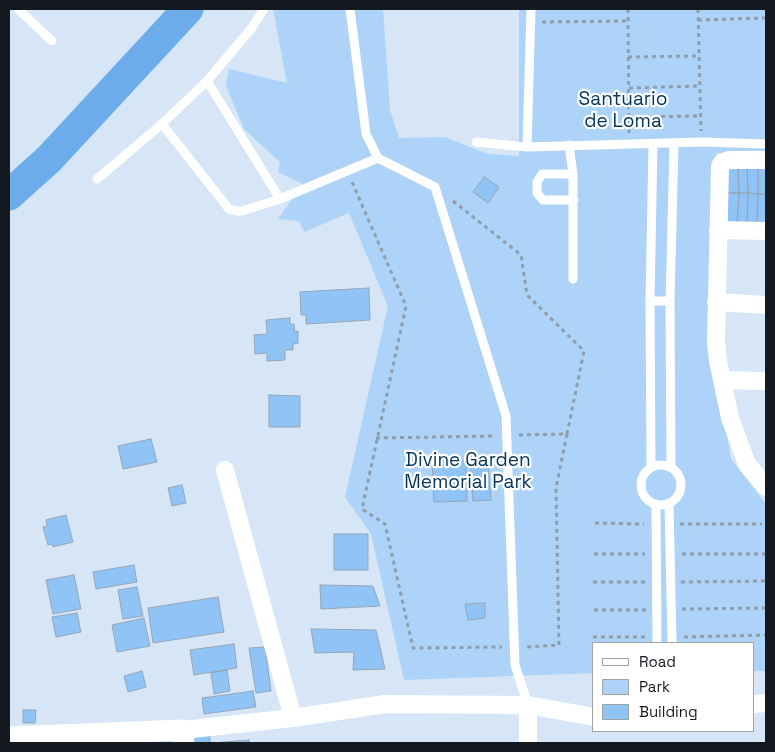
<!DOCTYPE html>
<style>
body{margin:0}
#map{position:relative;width:775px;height:752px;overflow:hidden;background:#d6e6f7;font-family:"Space Grotesk",sans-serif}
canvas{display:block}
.frame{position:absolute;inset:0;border:10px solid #13191f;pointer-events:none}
.legend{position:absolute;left:592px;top:642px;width:162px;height:90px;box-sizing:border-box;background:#fff;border:1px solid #a1a3a5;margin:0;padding:6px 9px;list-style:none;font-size:15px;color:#13191f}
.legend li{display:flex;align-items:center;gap:10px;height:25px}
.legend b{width:25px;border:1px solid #a1a3a5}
</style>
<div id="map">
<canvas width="775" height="752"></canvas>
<div class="frame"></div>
<ul class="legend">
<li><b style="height:6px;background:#fff"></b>Road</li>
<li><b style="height:14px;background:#add3f8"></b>Park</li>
<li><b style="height:14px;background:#90c4f6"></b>Building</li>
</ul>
</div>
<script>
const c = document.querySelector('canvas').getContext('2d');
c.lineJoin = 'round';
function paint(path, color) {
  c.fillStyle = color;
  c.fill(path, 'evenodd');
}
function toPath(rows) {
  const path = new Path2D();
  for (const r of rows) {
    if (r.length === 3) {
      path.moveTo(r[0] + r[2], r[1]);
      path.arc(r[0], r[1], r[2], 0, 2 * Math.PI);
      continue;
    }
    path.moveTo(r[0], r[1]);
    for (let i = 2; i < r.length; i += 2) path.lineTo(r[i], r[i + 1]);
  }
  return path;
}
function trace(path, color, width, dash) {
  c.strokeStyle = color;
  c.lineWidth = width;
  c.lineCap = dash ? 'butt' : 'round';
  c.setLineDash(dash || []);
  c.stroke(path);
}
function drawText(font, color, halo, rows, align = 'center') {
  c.font = font + ' "Space Grotesk",sans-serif';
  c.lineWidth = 4.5;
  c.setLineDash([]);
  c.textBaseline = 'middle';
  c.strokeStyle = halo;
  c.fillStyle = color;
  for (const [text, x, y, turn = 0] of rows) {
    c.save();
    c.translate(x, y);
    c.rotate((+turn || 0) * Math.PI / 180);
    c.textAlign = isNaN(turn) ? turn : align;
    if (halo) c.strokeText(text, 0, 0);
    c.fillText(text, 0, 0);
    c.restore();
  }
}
const green = toPath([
 [273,9,383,9,390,110,399,138,445,137,488,154,519,156,519,9,766,9,766,153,716,153,714,353,731,459,766,504,766,671,754,671,754,643,594,643,594,673,404,680,371,534,345,497,388,306,349,213,304,232,299,221,278,219,303,184,278,172,280,162,244,129,226,86,229,69,287,83]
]);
const river = toPath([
 [9,195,49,159,188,9]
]);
const building = toPath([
 [727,166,738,166,739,193,727,193,727,166],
 [738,166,747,166,748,193,739,193,738,166],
 [747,166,758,166,758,194,748,193,747,166],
 [758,166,766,166,766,194,758,194,758,166],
 [484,177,499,187,488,203,473,192,484,177],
 [727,193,739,193,737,224,725,223,727,193],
 [739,193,748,193,747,224,737,224,739,193],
 [748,193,758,194,757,224,747,224,748,193],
 [758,194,766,194,766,225,757,224,758,194],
 [369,288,370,320,306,324,306,315,301,315,300,292,369,288],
 [290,318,290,324,294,324,295,332,298,331,298,343,293,344,293,350,285,350,285,360,267,361,267,353,255,354,254,335,267,334,266,320,290,318],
 [269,395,300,396,300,427,269,427,269,395],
 [151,439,157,462,123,469,118,446,151,439],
 [466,461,467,501,434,502,432,462,466,461],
 [488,463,491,500,473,501,470,465,488,463],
 [182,485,186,503,172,506,168,488,182,485],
 [66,515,73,542,53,547,52,544,48,545,43,527,47,526,46,520,66,515],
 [334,534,368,534,368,570,334,570,334,534],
 [134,565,137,582,96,589,93,572,134,565],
 [74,575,81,609,53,614,46,580,74,575],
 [320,585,373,586,380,606,321,609,320,585],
 [137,587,143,616,123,619,118,590,137,587],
 [218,597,224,632,153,643,148,608,218,597],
 [485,603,485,618,468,620,465,604,485,603],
 [77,613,81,632,56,637,52,617,77,613],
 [144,618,150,646,117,652,112,625,144,618],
 [311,629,376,630,385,669,353,670,354,652,315,653,311,629],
 [234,644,237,668,194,675,190,650,234,644],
 [265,647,271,691,256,693,249,648,265,647],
 [227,670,230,691,214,694,211,673,227,670],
 [142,671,146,687,128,692,124,676,142,671],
 [253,691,256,707,204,714,202,698,253,691],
 [23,710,36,710,35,723,23,723,23,710],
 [210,731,210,743,194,743,194,732,210,731],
 [249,740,249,743,212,743,249,740]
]);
const path = toPath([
 [628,9,629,133],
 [698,9,701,131],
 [698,20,766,18],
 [542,22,628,21],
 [628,57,699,56],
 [629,88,699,86],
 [629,117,700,116],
 [352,182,406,306,362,509,385,524,413,648,502,647],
 [453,201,521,255,527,295,584,351,567,434],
 [519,435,567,434,556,488,559,645,526,647],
 [376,438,495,436],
 [595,523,644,524],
 [680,524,762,524],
 [594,554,645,554],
 [682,554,766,554],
 [593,582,645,582],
 [681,582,766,581],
 [682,609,766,608],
 [594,610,646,610],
 [593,637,645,637],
 [684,637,766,635]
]);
const service = toPath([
 [18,9,52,41],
 [350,9,366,134,378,158,435,187,506,416,515,665,528,705],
 [207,81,280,199],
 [162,124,229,209,236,211,242,211,280,199,378,158],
 [476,142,527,147,701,142,766,144],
 [569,145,573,174,573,279],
 [527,147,531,9],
 [573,174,542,174,537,182,537,193,543,200,574,200],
 [97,179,162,124,207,81,251,29,264,9],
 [650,301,670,301],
 [661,485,20],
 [651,467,650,301,653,144],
 [671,467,670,301,674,144],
 [669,503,672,643],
 [656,504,657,643]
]);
const minor = toPath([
 [766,160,729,160,723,162,720,166,716,342,718,361,730,418,747,464,766,487],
 [718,230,766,231],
 [716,302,766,305],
 [722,380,766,381],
 [225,470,293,718],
 [754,704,766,703],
 [528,705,528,743],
 [183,730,293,718,385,704,528,705,594,717]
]);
const tertiary = toPath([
 [9,737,183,730,184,743]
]);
const parkNames = [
 ["Santuario",623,100],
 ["de Loma",623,122],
 ["Divine Garden",468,461],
 ["Memorial Park",468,483]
];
paint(green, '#add3f8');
trace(river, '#6caceb', 31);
paint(building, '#90c4f6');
trace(building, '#96a5b5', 1);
trace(path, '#909daa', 3, [4, 4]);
trace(service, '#fff', 9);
trace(minor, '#fff', 18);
trace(tertiary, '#fff', 21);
drawText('19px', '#03355d', '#fff', parkNames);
</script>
